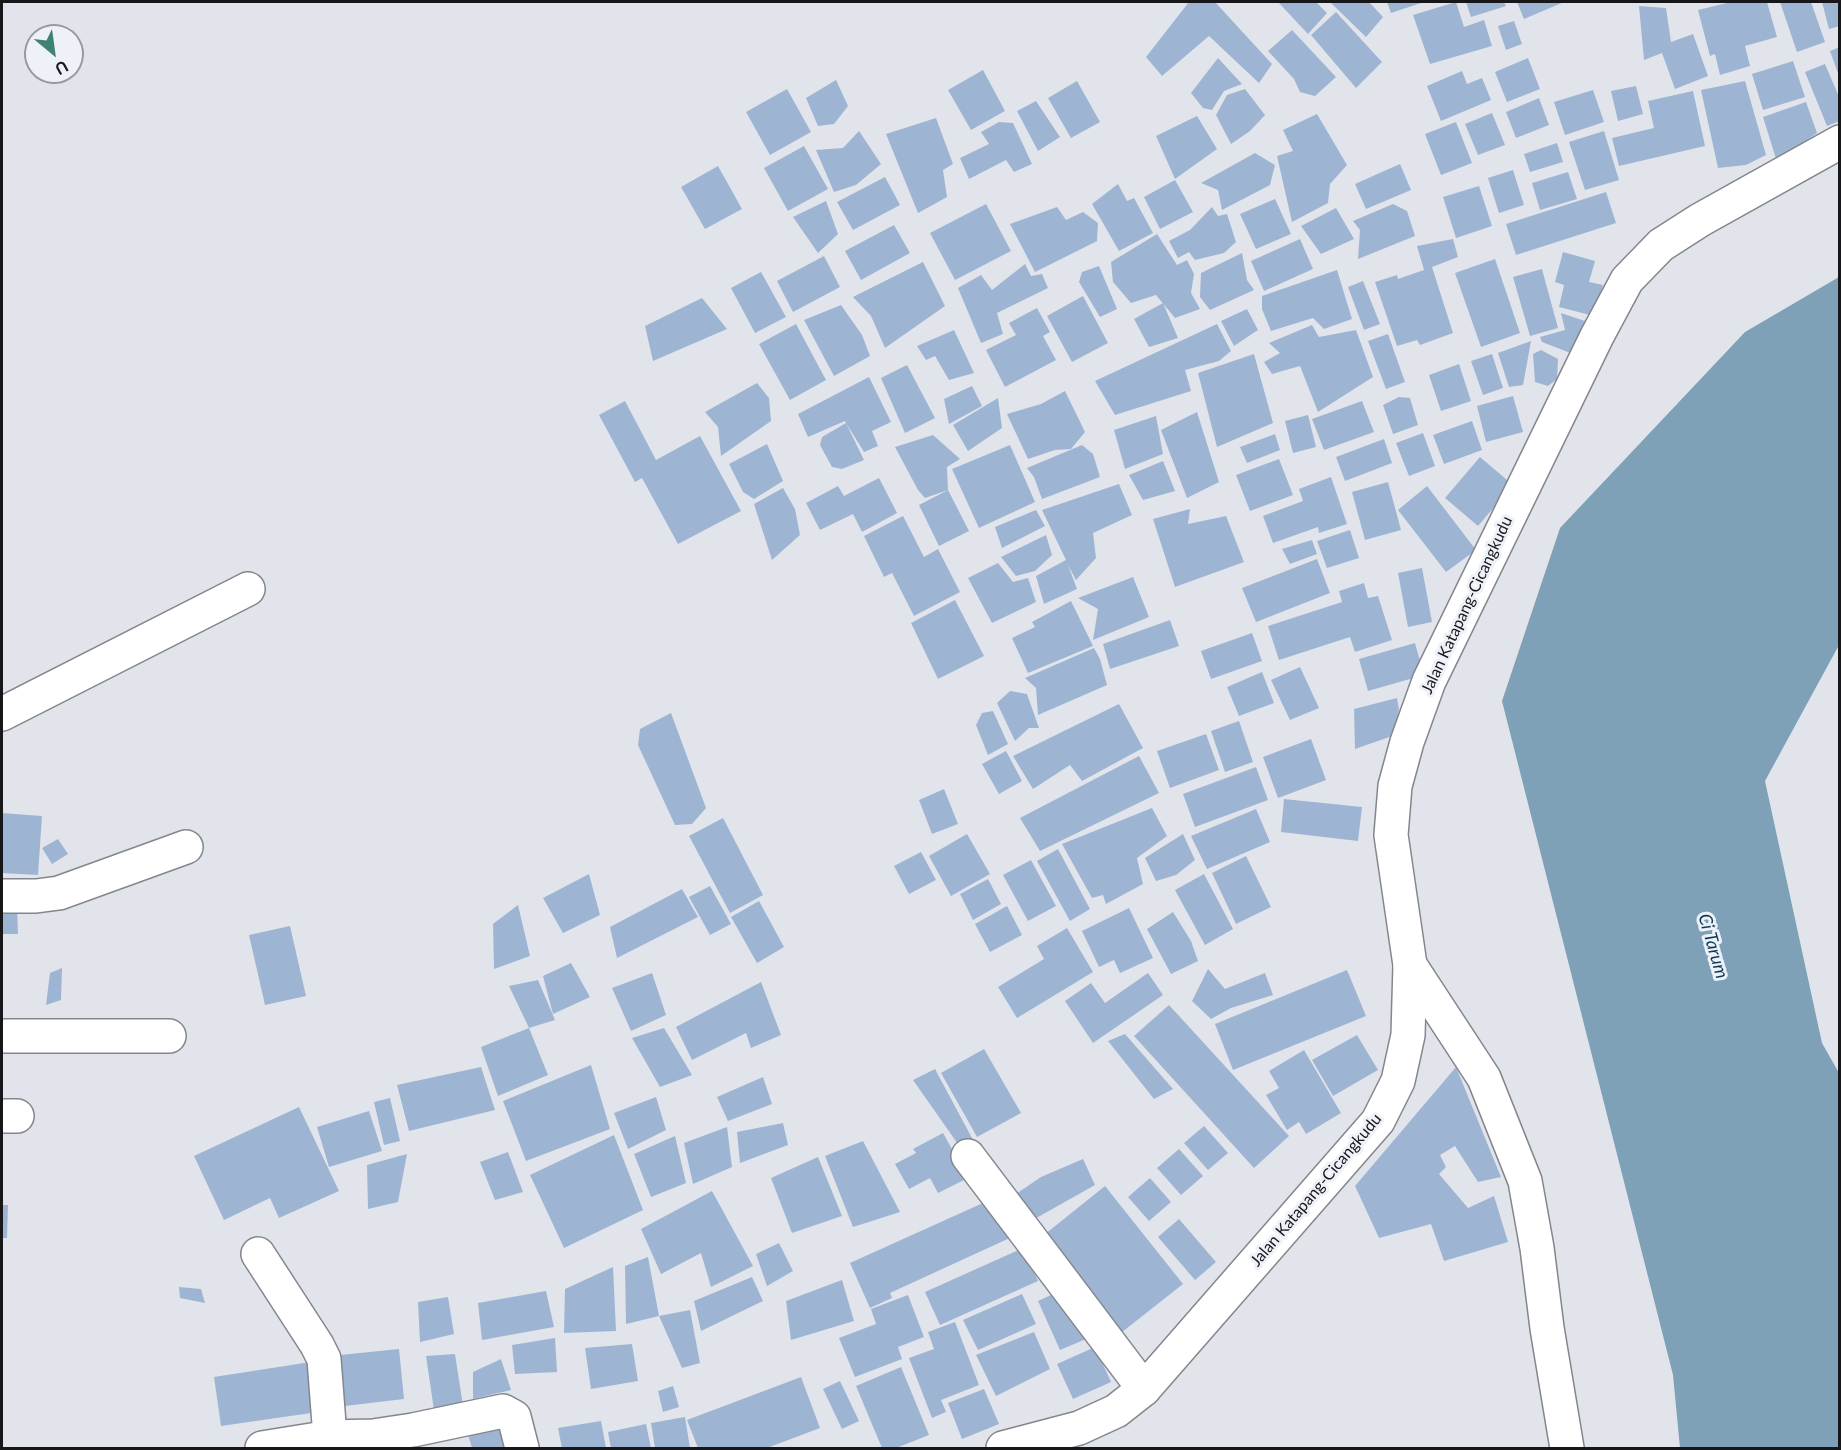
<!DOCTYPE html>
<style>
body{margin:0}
#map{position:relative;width:1841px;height:1450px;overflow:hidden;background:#e2e4eb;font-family:Lato,sans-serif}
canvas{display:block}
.frame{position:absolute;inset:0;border:3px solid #17171a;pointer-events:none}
.north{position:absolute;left:24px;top:24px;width:60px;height:60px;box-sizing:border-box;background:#eff1f9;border:2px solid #999aa0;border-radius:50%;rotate:151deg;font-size:16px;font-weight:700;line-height:24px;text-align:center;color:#17171a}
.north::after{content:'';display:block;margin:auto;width:21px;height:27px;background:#3f8173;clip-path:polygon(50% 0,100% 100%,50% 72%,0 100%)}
</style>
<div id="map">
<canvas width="1841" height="1450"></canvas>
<div class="frame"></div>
<div class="north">U</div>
</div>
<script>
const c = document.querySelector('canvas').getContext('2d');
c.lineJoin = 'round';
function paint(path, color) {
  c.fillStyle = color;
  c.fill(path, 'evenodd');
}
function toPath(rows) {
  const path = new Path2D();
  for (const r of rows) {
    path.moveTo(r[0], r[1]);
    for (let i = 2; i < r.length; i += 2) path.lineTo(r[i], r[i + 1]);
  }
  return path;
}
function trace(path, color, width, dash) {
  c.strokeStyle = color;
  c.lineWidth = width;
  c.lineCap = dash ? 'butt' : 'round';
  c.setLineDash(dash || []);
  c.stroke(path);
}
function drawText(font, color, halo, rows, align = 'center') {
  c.font = font + ' Lato,sans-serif';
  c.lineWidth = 6;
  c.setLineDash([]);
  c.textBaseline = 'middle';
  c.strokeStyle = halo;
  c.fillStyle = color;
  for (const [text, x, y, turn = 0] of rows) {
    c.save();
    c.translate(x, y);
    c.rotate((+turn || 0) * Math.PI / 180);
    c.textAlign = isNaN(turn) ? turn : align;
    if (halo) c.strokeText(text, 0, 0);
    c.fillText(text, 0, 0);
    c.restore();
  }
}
const water = toPath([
 [1839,277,1839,645,1765,781,1822,1043,1839,1073,1839,1448,1680,1448,1673,1375,1502,701,1560,528,1745,332]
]);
const building = toPath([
 [1189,2,1215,2,1272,64,1259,83,1209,36,1162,76,1146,57],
 [1278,2,1316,2,1327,13,1308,34],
 [1332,2,1369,2,1383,17,1366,37,1331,3],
 [1387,2,1424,2,1391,13],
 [1456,2,1464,27,1484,20,1492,46,1430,64,1413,15],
 [1466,2,1504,2,1506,6,1471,17],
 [1517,2,1564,2,1524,19],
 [1731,2,1767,2,1777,37,1745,46,1750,66,1720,75,1715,54,1710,56,1698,10],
 [1780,2,1811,2,1825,42,1797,52],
 [1822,2,1840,2,1840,26,1829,29],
 [1639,6,1666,8,1671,42,1693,34,1708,76,1675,89,1662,53,1644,60],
 [1336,12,1382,62,1356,88,1311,35],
 [1514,21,1522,44,1506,50,1498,26],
 [1292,30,1336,77,1315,96,1300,92,1294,79,1268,51],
 [1840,47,1840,76,1839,76,1830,51],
 [1218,58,1242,84,1224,91,1212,110,1203,108,1191,93],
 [1528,58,1540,89,1507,102,1495,72],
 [1793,61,1805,97,1763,110,1752,74],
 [1825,64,1840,99,1840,121,1827,126,1805,72],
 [983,70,1005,111,971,130,948,90],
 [1462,71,1467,84,1482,78,1491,100,1441,121,1427,86],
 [836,80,848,106,834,124,818,126,806,98],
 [1077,81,1100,122,1071,138,1048,98],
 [1745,81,1766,155,1746,165,1718,168,1701,90],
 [1636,86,1643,114,1618,121,1611,91],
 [787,89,811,132,770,155,746,112],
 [1245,89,1265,115,1250,131,1231,144,1216,115,1227,95],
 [1593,90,1604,122,1565,135,1554,102],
 [1693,91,1705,146,1619,166,1612,138,1654,128,1648,101],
 [1539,98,1549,125,1516,138,1506,112],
 [1036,101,1060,137,1038,151,1017,111],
 [1806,102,1817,133,1777,162,1763,117],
 [1492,113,1505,145,1478,155,1465,124],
 [1317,114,1347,165,1330,184,1328,203,1292,222,1277,156,1293,151,1283,130],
 [1197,116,1217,149,1175,179,1156,136],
 [936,118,953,164,943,170,947,197,918,213,886,134],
 [999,122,1013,123,1032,164,1014,172,1006,160,969,179,960,158,989,144,981,132],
 [1456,122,1472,163,1441,175,1425,134],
 [859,131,881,164,856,185,834,192,816,150,843,148],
 [1604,131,1619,180,1585,190,1569,142],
 [1557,143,1563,162,1530,172,1524,154],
 [804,146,828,189,788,211,764,168],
 [1255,153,1275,165,1270,185,1222,210,1218,190,1201,183],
 [1400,164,1411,190,1366,209,1355,184],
 [718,166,742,209,705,229,681,187],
 [1513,170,1524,205,1499,213,1488,178],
 [1568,172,1577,199,1540,210,1532,183],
 [885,177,900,205,853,230,837,202],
 [1175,180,1193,212,1160,229,1144,197],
 [1118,184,1127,201,1134,198,1153,233,1119,251,1092,204],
 [1479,186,1492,226,1456,238,1443,197],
 [1606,192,1616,223,1516,255,1506,224],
 [1275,199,1291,234,1256,249,1240,214],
 [826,201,838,234,818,253,793,217],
 [986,204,1011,251,955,280,930,233],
 [1393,204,1407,211,1415,236,1358,259,1360,230,1353,221],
 [1057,207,1066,220,1083,212,1098,223,1097,241,1035,272,1010,224],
 [1212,207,1218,216,1227,214,1236,242,1224,253,1195,260,1189,252,1178,258,1169,241,1190,230],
 [1336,208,1354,239,1321,254,1301,226],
 [894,225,910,253,861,280,845,251],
 [1157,234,1177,265,1187,260,1194,274,1191,293,1200,309,1175,318,1156,295,1131,303,1113,282,1111,262],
 [1300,239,1313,269,1264,291,1251,261],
 [1453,239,1458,257,1432,267,1453,333,1420,345,1417,340,1397,346,1375,282,1397,275,1398,279,1424,270,1417,246],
 [1563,252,1595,261,1589,282,1603,285,1594,316,1559,307,1564,285,1555,282],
 [1242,253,1247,280,1254,290,1210,310,1200,297,1201,273],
 [824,256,840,287,793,312,777,281],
 [1495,259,1520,333,1481,347,1455,273],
 [923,262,945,306,885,348,871,316,853,297],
 [1025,264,1031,276,1042,274,1048,288,997,313,1003,334,981,343,958,288,981,275,992,290],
 [1099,266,1117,309,1100,317,1079,282,1082,272],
 [1542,269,1558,328,1530,336,1513,277],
 [1337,270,1352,319,1324,329,1313,318,1271,331,1262,309,1262,296],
 [761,272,786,317,755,333,731,288],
 [1363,281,1380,324,1364,330,1348,287],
 [1083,296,1108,343,1072,362,1047,316],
 [702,298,727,329,653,361,645,326],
 [1163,303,1178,338,1149,347,1134,319],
 [841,305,862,335,870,356,834,376,804,320],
 [1037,308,1050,332,1043,336,1056,360,1005,387,986,350,1016,335,1009,323],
 [1247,309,1258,330,1234,346,1221,321],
 [1561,313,1588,322,1573,354,1542,342,1540,337,1565,330],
 [796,324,826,380,790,400,759,344],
 [1217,324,1231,351,1219,361,1185,370,1191,391,1115,415,1095,381],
 [1312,325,1319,337,1356,330,1373,377,1318,412,1300,366,1272,374,1264,362,1280,353,1269,343],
 [954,330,974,373,949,380,935,356,926,360,917,346],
 [1388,334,1405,382,1386,389,1368,341],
 [1531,341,1523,385,1509,387,1498,353],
 [1541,350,1558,359,1557,379,1548,386,1535,382,1533,354],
 [1254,354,1273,423,1217,447,1198,373],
 [1492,354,1503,388,1483,395,1471,361],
 [1459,364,1471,401,1441,411,1429,375],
 [907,365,935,418,905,433,881,378],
 [869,377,891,422,872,431,878,446,864,452,846,423,864,460,842,469,832,467,820,445,822,437,846,423,845,421,808,437,798,414],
 [757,383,769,398,771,421,721,456,718,427,705,412],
 [972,386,982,406,949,424,944,399],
 [1065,391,1085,432,1071,449,1055,450,1028,459,1007,414,1041,404],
 [1513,396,1523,432,1486,442,1477,406],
 [1399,397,1410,398,1418,425,1393,434,1383,405],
 [998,398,1002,428,968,451,953,425],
 [625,401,656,460,700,436,741,511,678,544,642,478,635,482,599,415],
 [1362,401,1374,432,1324,450,1312,419],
 [1197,412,1219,482,1187,498,1161,430],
 [1308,415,1316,447,1293,453,1285,421],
 [1156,416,1163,454,1125,469,1114,430],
 [1472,421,1482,450,1444,464,1433,435],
 [1423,433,1435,466,1409,476,1396,443],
 [1275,434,1280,450,1247,463,1240,447],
 [933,435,960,459,947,467,948,490,925,498,918,490,895,447],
 [1384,439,1392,463,1345,481,1336,457],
 [767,444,783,481,754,499,743,492,729,464],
 [1010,445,1035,502,979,528,952,469],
 [1082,445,1093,454,1100,477,1042,499,1034,477,1027,468],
 [1480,457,1513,485,1478,526,1445,498],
 [1279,459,1293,495,1250,511,1236,475],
 [1163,461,1175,491,1143,500,1129,475],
 [1331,477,1347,524,1319,533,1318,527,1273,543,1263,516,1303,501,1299,489],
 [879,478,897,513,862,532,853,514,820,530,806,503,838,486,844,496],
 [1388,482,1401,530,1365,540,1352,492],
 [1119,484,1132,515,1093,533,1096,558,1076,580,1068,565,1077,589,1044,604,1036,576,1066,560,1042,510],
 [1427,486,1476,550,1446,572,1398,510],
 [783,488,795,509,800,535,772,560,754,504],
 [948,490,969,531,939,546,919,505],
 [1190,509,1188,524,1226,516,1244,562,1175,587,1153,519],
 [1036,510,1045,526,1002,548,995,527],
 [903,516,924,557,938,549,960,592,914,616,892,573,884,577,864,536],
 [1350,530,1359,558,1327,568,1317,541],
 [1046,535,1052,555,1035,571,1016,576,1001,557],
 [1312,540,1317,554,1290,564,1282,549],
 [1317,559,1330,593,1256,622,1242,588],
 [998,563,1013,582,1028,578,1036,602,992,623,968,578],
 [1422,568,1432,622,1408,627,1398,573],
 [1133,577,1149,617,1093,640,1098,609,1078,598],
 [1364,583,1368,598,1378,596,1392,640,1355,652,1350,637,1279,660,1268,626,1342,602,1339,591],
 [955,600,984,656,938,679,911,623],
 [1071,601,1093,646,1028,673,1012,638,1035,627,1032,622],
 [1170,620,1179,646,1110,669,1103,644],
 [1252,633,1262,661,1211,679,1201,651],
 [1415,643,1424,675,1368,691,1359,659],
 [1094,648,1100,659,1107,685,1038,715,1036,688,1025,678],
 [1300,667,1319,708,1290,720,1271,680],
 [1262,672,1274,703,1239,716,1227,687],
 [1010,691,1027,694,1039,728,1029,728,1015,741,997,703],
 [1397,698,1399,710,1395,735,1355,749,1354,709],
 [1119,704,1143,748,1082,781,1070,765,1033,789,1013,756],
 [993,711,1008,744,988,755,976,725,982,713],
 [671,713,706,808,692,824,675,825,638,745,640,729],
 [1239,721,1253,762,1225,772,1211,731],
 [1206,734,1219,770,1170,788,1157,751],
 [1311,739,1326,780,1278,798,1263,757],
 [1006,751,1022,781,999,794,982,764],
 [1139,756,1159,793,1040,851,1020,818],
 [1256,767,1268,800,1195,827,1183,794],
 [944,789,958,824,932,834,919,800],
 [1284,799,1362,807,1358,841,1281,832],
 [1152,808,1167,836,1137,858,1143,884,1106,904,1103,895,1092,898,1062,844],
 [1256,809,1270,842,1207,869,1191,836],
 [2,813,42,816,38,875,2,873],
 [723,818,763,895,730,913,689,836],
 [967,834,990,874,951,896,929,856],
 [1183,834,1195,860,1176,875,1156,881,1145,858],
 [58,839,68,854,52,864,42,848],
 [1058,849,1090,909,1070,921,1037,861],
 [921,852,936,880,909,894,894,866],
 [1246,856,1271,907,1236,924,1212,873],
 [1031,860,1056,906,1028,921,1003,875],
 [589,874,600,915,563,933,543,898],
 [1204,874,1233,929,1205,945,1175,890],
 [988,879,1001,904,973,920,960,894],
 [710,886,731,924,710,935,689,897],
 [682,889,698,917,617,958,610,927],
 [759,901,784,947,757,963,731,917],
 [518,905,530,956,494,969,493,924],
 [17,906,18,934,2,934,2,907],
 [1007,906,1022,935,990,952,975,924],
 [1129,908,1153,958,1120,973,1114,960,1099,967,1082,931],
 [1173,912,1191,941,1198,961,1171,974,1147,929],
 [290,926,306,996,265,1005,249,935],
 [1067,928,1093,972,1017,1018,998,987,1044,959,1037,946],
 [571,963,590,997,553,1014,543,976],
 [62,968,61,1000,46,1005,50,973],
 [1208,969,1225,989,1265,973,1273,995,1231,1008,1211,1019,1192,1001],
 [1347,970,1366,1016,1233,1070,1215,1024],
 [652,973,666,1015,631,1031,612,988],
 [1148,973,1163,995,1093,1043,1065,1001,1091,983,1105,1003],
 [538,980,555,1020,529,1028,509,986],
 [761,982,781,1035,751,1048,746,1033,692,1060,676,1027],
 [1169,1005,1289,1136,1254,1168,1134,1036],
 [529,1028,548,1075,498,1096,481,1047],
 [664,1028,692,1075,660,1087,632,1038],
 [1125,1034,1173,1089,1154,1099,1108,1041],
 [1357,1035,1378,1070,1333,1096,1312,1060],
 [984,1049,1021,1113,977,1137,941,1073],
 [1304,1050,1341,1113,1306,1134,1299,1122,1287,1130,1266,1095,1279,1088,1269,1071],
 [591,1065,610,1129,526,1161,503,1101],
 [481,1067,495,1110,409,1131,397,1085],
 [1456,1067,1501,1177,1478,1182,1455,1146,1440,1155,1446,1167,1439,1174,1468,1208,1494,1196,1508,1242,1444,1261,1431,1224,1379,1238,1355,1186],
 [935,1069,973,1140,960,1147,913,1080],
 [763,1077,772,1104,728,1121,717,1097],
 [656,1097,666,1130,628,1149,614,1113],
 [390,1098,400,1141,384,1145,374,1102],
 [299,1107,339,1191,279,1218,270,1198,224,1220,194,1156],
 [369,1111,382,1151,329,1167,317,1127],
 [783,1123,788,1145,740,1163,737,1132],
 [1204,1126,1228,1153,1208,1170,1184,1143],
 [727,1127,732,1167,693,1184,684,1143],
 [943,1133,968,1178,938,1193,930,1178,909,1189,895,1164,916,1153,913,1149],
 [614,1135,643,1210,564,1248,530,1175],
 [675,1136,686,1183,651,1197,634,1154],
 [863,1141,900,1212,853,1227,825,1156],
 [1179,1149,1203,1176,1181,1195,1157,1168],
 [508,1152,523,1192,495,1200,480,1162],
 [407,1154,398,1202,368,1209,367,1165],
 [818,1157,842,1216,792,1233,771,1178],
 [1083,1159,1095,1185,1031,1221,1016,1194,1041,1177],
 [1150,1178,1171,1202,1149,1221,1128,1197],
 [1105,1186,1183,1284,1112,1340,1034,1243],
 [712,1191,753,1266,711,1287,701,1253,661,1274,641,1229],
 [994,1198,1012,1237,890,1293,892,1298,870,1308,850,1263],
 [2,1205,8,1205,7,1238,2,1238],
 [1179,1219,1216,1262,1195,1280,1158,1237],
 [779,1243,793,1271,767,1286,756,1254],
 [1023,1248,1038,1281,940,1325,925,1292],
 [648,1257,659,1316,626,1324,625,1266],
 [613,1267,616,1331,564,1333,565,1289],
 [752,1277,763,1301,701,1331,694,1301],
 [842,1280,854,1321,791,1340,786,1301],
 [179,1287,201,1289,205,1303,180,1298],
 [1064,1289,1086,1339,1060,1350,1038,1301],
 [546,1291,554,1327,482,1340,478,1303],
 [1022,1294,1036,1324,978,1350,963,1320],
 [908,1295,924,1337,898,1347,902,1359,855,1377,839,1338,876,1324,871,1309],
 [448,1297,454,1334,420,1342,418,1302],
 [690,1310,700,1363,682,1368,659,1316],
 [955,1322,979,1385,941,1400,946,1412,932,1418,909,1358,934,1349,928,1332],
 [1034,1332,1050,1369,996,1396,976,1355],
 [555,1338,557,1372,515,1374,512,1345],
 [632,1344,638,1381,591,1389,585,1348],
 [1095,1347,1111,1382,1073,1399,1057,1364],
 [399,1349,404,1399,345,1406,340,1355],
 [455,1354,463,1406,434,1410,426,1356],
 [501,1359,511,1390,473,1399,473,1372],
 [317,1361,325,1411,221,1426,214,1377],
 [901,1367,929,1435,896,1448,882,1448,856,1386],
 [801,1377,820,1428,767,1448,698,1448,687,1420],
 [840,1381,859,1421,842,1429,823,1389],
 [673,1386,679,1407,663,1412,658,1391],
 [984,1389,999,1424,962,1439,948,1403],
 [509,1416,517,1448,472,1448,466,1428],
 [685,1417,690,1448,655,1448,651,1423],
 [601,1421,606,1448,562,1448,558,1428],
 [646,1424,651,1448,611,1448,608,1432]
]);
const minor = toPath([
 [2,714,248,589],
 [2,896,36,896,59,893,186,847],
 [1410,965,1484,1078,1525,1181,1537,1248,1547,1328,1567,1448],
 [2,1036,169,1036],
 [2,1116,17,1116],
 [968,1156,1144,1389],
 [258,1254,317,1345,324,1359,330,1437,373,1436,413,1430,503,1411,514,1417,522,1448],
 [262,1448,330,1437,332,1448]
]);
const tertiary = toPath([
 [1003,1448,1079,1428,1116,1411,1144,1389,1378,1121,1398,1081,1408,1035,1410,965,1391,835,1395,786,1407,742,1429,681,1597,336,1627,280,1661,245,1700,220,1840,142]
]);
const streetNames = [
 ["Jalan Katapang-Cicangkudu",1467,605,-65],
 ["Jalan Katapang-Cicangkudu",1316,1190,-50]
];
const waterNames = [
 ["Ci Tarum",1713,946,74]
];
paint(water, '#7ea1b7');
paint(building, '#9db5d3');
trace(minor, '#84868d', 36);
trace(tertiary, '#84868d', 36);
trace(minor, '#fff', 33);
trace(tertiary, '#fff', 33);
drawText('16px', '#17171a', '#eff1f9', streetNames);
drawText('italic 18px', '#0b3c54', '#eff1f9', waterNames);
</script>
